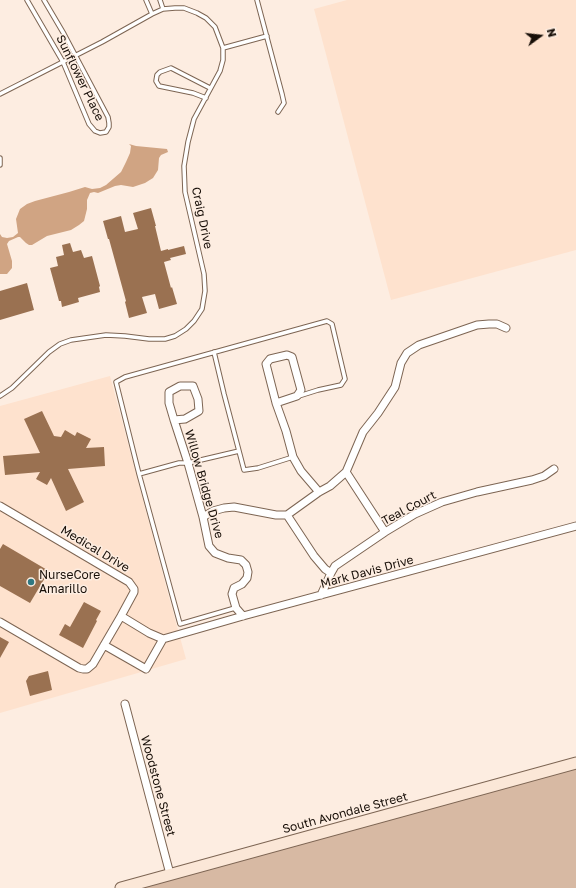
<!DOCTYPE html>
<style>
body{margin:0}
#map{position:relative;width:576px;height:888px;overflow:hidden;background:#fdede1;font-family:"Golos Text",sans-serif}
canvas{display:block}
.north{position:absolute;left:520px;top:16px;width:40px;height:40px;-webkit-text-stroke:3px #fdede1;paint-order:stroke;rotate:75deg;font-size:11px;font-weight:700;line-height:16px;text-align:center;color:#180f08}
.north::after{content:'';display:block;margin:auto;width:14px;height:18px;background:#180f08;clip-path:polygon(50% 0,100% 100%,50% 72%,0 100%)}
</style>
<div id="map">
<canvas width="576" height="888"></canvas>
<div class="north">N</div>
</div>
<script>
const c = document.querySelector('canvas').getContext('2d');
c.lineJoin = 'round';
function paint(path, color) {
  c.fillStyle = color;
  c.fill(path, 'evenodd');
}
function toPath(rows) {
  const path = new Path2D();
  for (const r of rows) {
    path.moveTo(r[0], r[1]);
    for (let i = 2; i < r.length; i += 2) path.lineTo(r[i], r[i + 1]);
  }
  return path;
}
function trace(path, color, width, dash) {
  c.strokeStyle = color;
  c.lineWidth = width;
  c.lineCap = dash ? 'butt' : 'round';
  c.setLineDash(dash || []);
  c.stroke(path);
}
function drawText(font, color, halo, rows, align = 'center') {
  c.font = font + ' "Golos Text",sans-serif';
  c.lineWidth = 3;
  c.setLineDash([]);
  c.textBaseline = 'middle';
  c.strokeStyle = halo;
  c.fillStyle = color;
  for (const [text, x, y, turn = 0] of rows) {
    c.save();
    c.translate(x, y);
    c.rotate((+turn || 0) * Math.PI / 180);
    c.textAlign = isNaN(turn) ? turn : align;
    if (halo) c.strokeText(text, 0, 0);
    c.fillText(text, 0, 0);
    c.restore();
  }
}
const built = toPath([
 [347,0,576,0,576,250,391,300,314,9],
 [110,376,167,590,186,659,0,713,0,406]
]);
const green = toPath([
 [576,768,576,888,140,888]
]);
const water = toPath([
 [129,144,136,146,167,149,168,152,161,155,159,158,158,170,153,178,145,183,133,187,121,185,115,186,98,193,94,192,90,193,87,200,87,209,84,221,79,225,71,230,47,236,32,245,29,245,26,243,20,237,18,237,9,241,7,244,12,261,12,268,7,274,0,274,0,234,2,237,7,238,13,237,18,233,16,219,20,209,27,204,35,201,69,192,85,187,92,189,100,188,106,185,121,172,126,162,130,153,131,146]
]);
const building = toPath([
 [151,208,156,226,155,226,161,251,168,249,168,250,184,246,186,254,170,258,171,260,164,262,171,288,172,287,177,304,159,309,155,294,142,297,147,313,129,318,125,302,126,301,109,239,108,239,103,221,121,216,125,232,138,229,133,213],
 [70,243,73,252,81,250,84,258,92,256,100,286,99,287,100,292,78,298,79,302,62,307,61,301,59,301,50,268,58,266,56,257,64,255,62,245],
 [27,283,34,310,0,320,0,291],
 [42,411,54,436,61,437,65,430,75,436,77,432,91,439,86,448,104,447,105,466,68,469,84,502,66,511,51,478,47,485,36,479,40,472,5,475,3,456,40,453,24,419],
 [3,544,49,571,30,603,0,586,0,549],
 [84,602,101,611,96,620,97,621,83,648,59,635,65,624,70,627],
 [0,637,9,642,0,658],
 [48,671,52,690,30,696,26,681,29,676]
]);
const lane = toPath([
 [27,0,63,62,89,124,95,131,100,133,106,132,109,127,109,123,108,117,64,34,44,0],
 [146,0,152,14],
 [160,0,163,9],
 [257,0,282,94,284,103,278,112],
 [223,48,267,36],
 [0,94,102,42,152,14,163,9,175,8,184,8,197,13,206,18,215,27,223,48,223,60,220,71,194,119,188,142,184,166,185,192,204,274,205,291,202,309,194,321,186,329,175,336,165,339,149,339,125,336,106,335,71,340,60,344,49,352,12,388,0,396],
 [206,98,193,93,159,86,156,81,157,75,160,72,171,68,210,88],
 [0,158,0,165],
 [214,352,224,394,244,470,258,468,293,457],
 [139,474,179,463,188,463,239,451],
 [235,608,180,624,139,474,116,382,125,377,327,321,332,324,345,379,341,385,318,390,299,396]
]);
const street = toPath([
 [276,403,297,396,301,390,292,357,287,355,270,359,266,364,276,403,286,431,293,457,301,471,319,492],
 [174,420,185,419,199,411,198,399,193,386,180,386,169,392,169,403,174,420,188,463,203,517,209,546,215,553,228,558,241,560,246,565,248,572,247,578,242,584,234,588,232,594,236,608,243,616],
 [346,472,385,532],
 [0,506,129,582,134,589,134,592,121,616,93,664,87,669,83,669,79,668,0,622],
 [287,515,314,556,325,569,331,573],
 [203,517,213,511,224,508,234,507,276,515,287,515,319,492,330,486,346,472,363,432,378,413,395,387,401,363,407,353,419,345,477,325,489,324,497,324,506,328],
 [321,595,331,573,335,566,385,532,415,514,442,502,477,492,532,480,544,476,554,469],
 [121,616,149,633,163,639,243,616,576,526],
 [104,645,146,669,163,639],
 [125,704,170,874]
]);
const secondary = toPath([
 [121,888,576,763]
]);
const markers = [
 [31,582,4,"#307882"]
];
const streetNames = [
 ["Sunflower Place",80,78,64],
 ["Craig Drive",202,218,78],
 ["Willow Bridge Drive",204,484,74],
 ["Teal Court",409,508,-28],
 ["Medical Drive",95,549,31],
 ["Mark Davis Drive",367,572,-15],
 ["Woodstone Street",158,786,75],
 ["South Avondale Street",345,813,-15]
];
const poiNames = [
 ["NurseCore",39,575],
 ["Amarillo",39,589]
];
paint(built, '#fee2ce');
paint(green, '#d7b9a3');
paint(water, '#d0a483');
paint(building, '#9a7151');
trace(lane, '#7d6553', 5.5);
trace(street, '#7d6553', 9);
trace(secondary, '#7d6553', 13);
trace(lane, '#fff', 3.5);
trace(street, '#fff', 7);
trace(secondary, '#fbe7d7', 11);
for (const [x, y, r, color] of markers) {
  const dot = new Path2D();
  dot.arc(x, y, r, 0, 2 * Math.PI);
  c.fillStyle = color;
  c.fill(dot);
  trace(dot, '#fdede1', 1.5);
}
drawText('12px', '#180f08', '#fdede1', streetNames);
drawText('12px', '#180f08', '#fdede1', poiNames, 'left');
</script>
